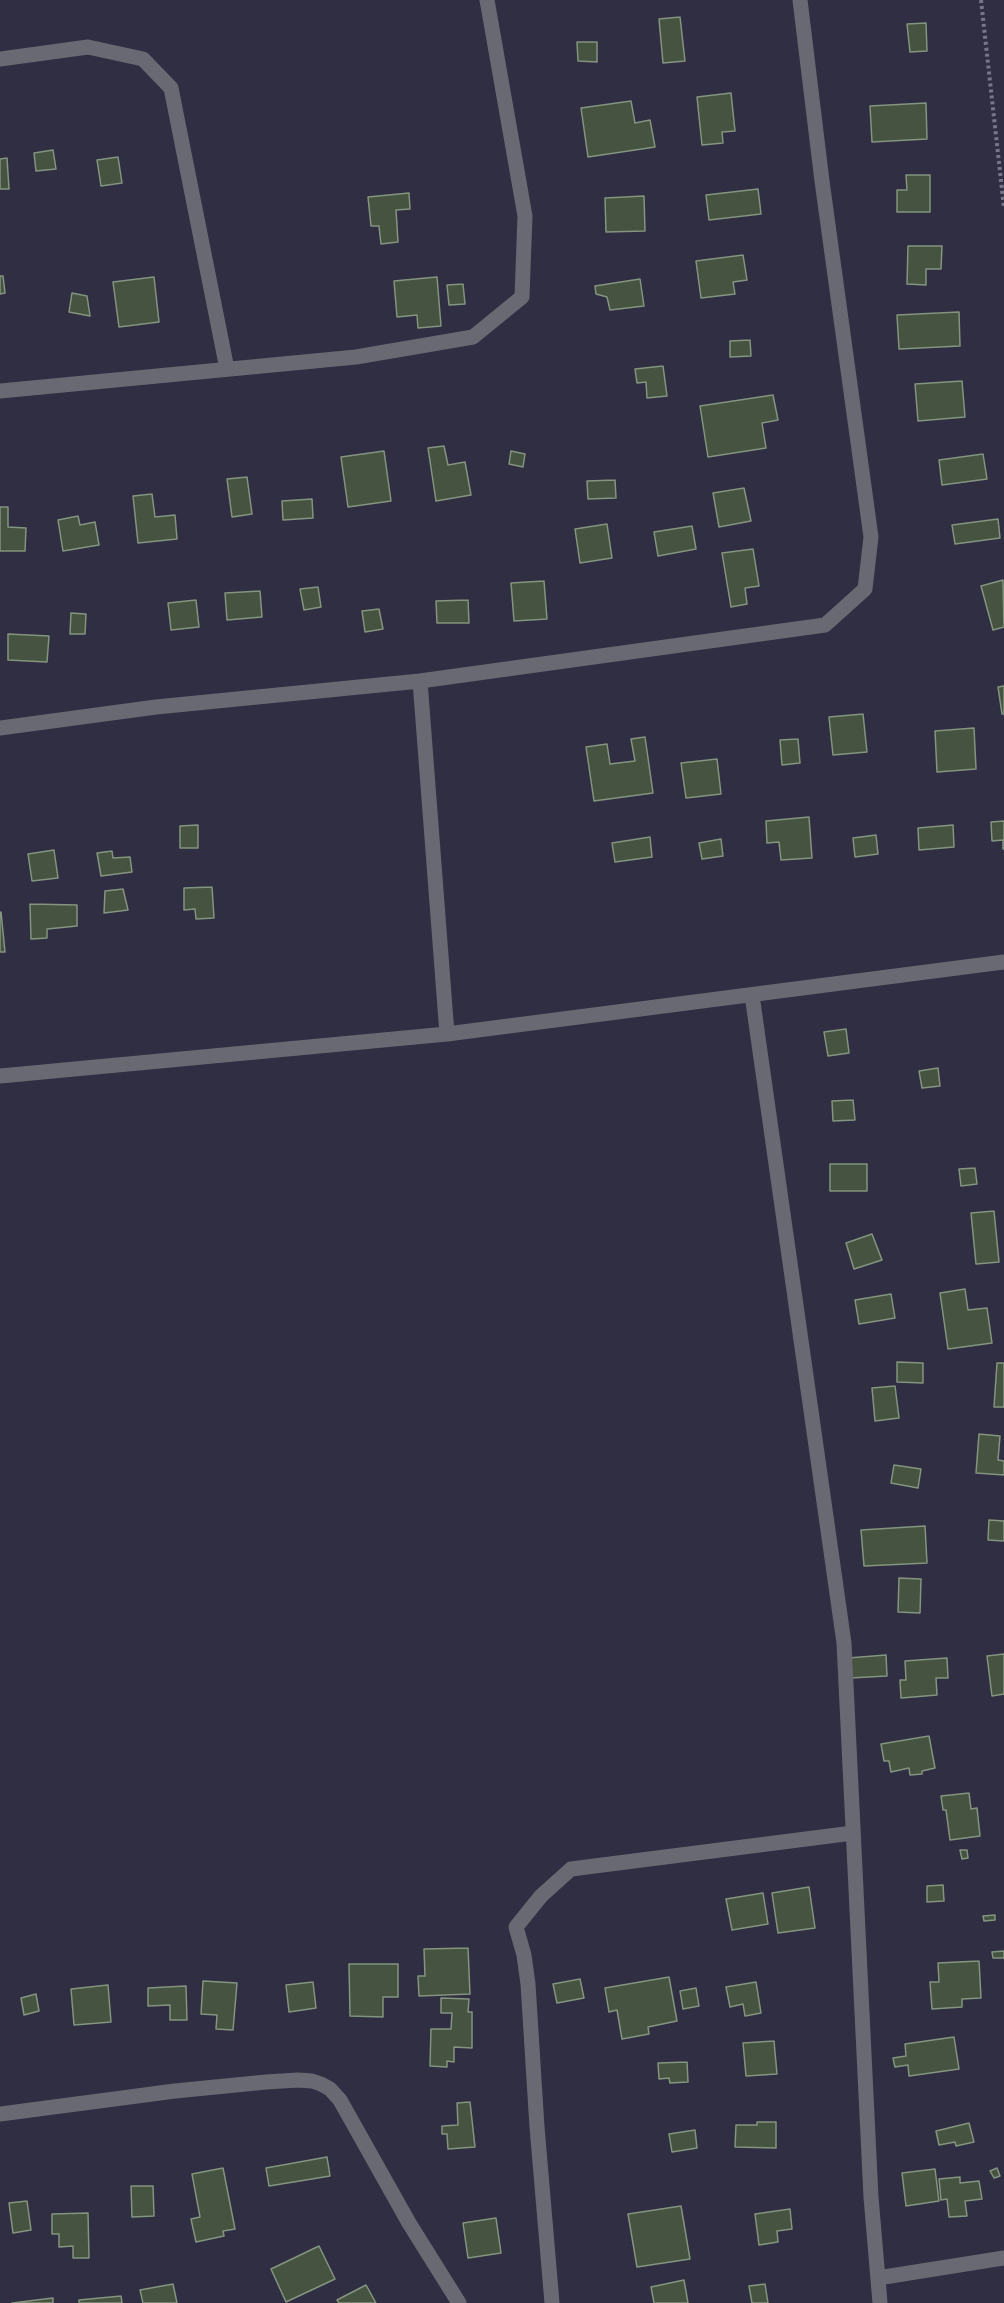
<!DOCTYPE html>
<style>
body{margin:0}
canvas{display:block;background:#2f2e42}
</style>
<canvas width="1004" height="2303"></canvas>
<script>
const c = document.querySelector('canvas').getContext('2d');
c.lineJoin = 'round';
function paint(path, color) {
  c.fillStyle = color;
  c.fill(path, 'evenodd');
}
function toPath(rows) {
  const path = new Path2D();
  for (const r of rows) {
    path.moveTo(r[0], r[1]);
    for (let i = 2; i < r.length; i += 2) path.lineTo(r[i], r[i + 1]);
  }
  return path;
}
function trace(path, color, width, dash) {
  c.strokeStyle = color;
  c.lineWidth = width;
  c.lineCap = dash ? 'butt' : 'round';
  c.setLineDash(dash || []);
  c.stroke(path);
}
const building = toPath([
 [680,17,685,61,663,63,659,19,680,17],
 [926,23,927,51,910,52,907,24,926,23],
 [577,42,597,42,597,62,578,61,577,42],
 [731,93,735,131,722,132,723,143,702,145,697,97,731,93],
 [631,101,635,123,650,120,655,147,588,157,581,108,631,101],
 [926,103,927,139,872,142,870,106,926,103],
 [53,150,56,169,36,171,34,153,53,150],
 [118,157,122,183,101,186,97,160,118,157],
 [7,158,9,189,0,189,0,159,7,158],
 [906,175,930,175,930,212,897,212,897,190,907,190,906,175],
 [758,189,761,214,709,220,706,195,758,189],
 [409,193,410,209,396,210,398,242,381,244,379,226,371,226,368,197,409,193],
 [644,196,645,231,606,232,605,198,644,196],
 [908,246,942,246,941,269,926,269,926,285,907,284,908,246],
 [743,255,747,280,733,282,735,294,701,298,696,261,743,255],
 [0,276,3,276,5,293,0,294,0,276],
 [154,277,159,322,119,327,113,282,154,277],
 [437,277,441,326,418,328,417,315,397,317,394,281,437,277],
 [640,279,644,306,610,310,607,297,596,294,595,286,640,279],
 [463,284,465,304,449,305,447,285,463,284],
 [72,293,87,296,90,316,69,312,72,293],
 [959,312,960,346,899,349,897,315,959,312],
 [750,340,751,356,730,357,730,341,750,340],
 [663,366,667,396,647,398,646,382,637,383,635,369,663,366],
 [962,381,965,417,918,421,915,384,962,381],
 [773,395,778,420,762,423,766,448,708,457,700,406,773,395],
 [444,446,448,465,465,462,471,495,436,501,428,448,444,446],
 [384,451,391,501,348,507,341,457,384,451],
 [511,451,525,454,523,467,509,464,511,451],
 [983,454,987,479,942,485,939,460,983,454],
 [247,477,252,514,232,517,227,479,247,477],
 [615,480,616,498,588,499,587,481,615,480],
 [744,488,751,521,719,527,713,493,744,488],
 [152,494,155,517,175,515,177,539,138,543,133,496,152,494],
 [312,499,313,518,283,520,282,501,312,499],
 [0,507,8,507,8,527,26,528,25,551,0,551,0,507],
 [78,516,80,525,95,522,99,545,63,551,58,520,78,516],
 [998,519,1000,538,955,544,952,525,998,519],
 [607,524,612,558,580,563,575,529,607,524],
 [692,526,696,549,658,556,654,532,692,526],
 [753,549,759,586,745,588,747,604,731,607,722,553,753,549],
 [1003,580,1004,627,993,630,981,586,1003,580],
 [544,581,547,619,514,621,511,583,544,581],
 [318,587,321,607,304,610,300,589,318,587],
 [260,591,262,617,227,620,225,593,260,591],
 [196,600,199,627,171,630,168,603,196,600],
 [468,600,469,623,437,623,436,601,468,600],
 [379,609,383,629,365,632,362,611,379,609],
 [71,613,86,614,85,634,70,634,71,613],
 [8,634,49,636,47,662,8,660,8,634],
 [1004,686,1004,714,1002,714,998,687,1004,686],
 [863,714,867,752,833,755,829,717,863,714],
 [974,728,976,769,937,772,935,731,974,728],
 [645,737,653,793,594,801,586,747,607,744,610,764,635,761,631,739,645,737],
 [798,739,800,763,782,765,780,740,798,739],
 [717,759,721,794,686,798,681,763,717,759],
 [809,817,812,858,781,860,779,842,767,843,766,821,809,817],
 [1004,821,1004,849,1003,849,1003,840,992,841,991,822,1004,821],
 [198,825,198,848,180,848,180,826,198,825],
 [953,825,954,847,919,850,918,828,953,825],
 [876,835,878,854,855,857,853,838,876,835],
 [650,837,652,857,615,862,612,843,650,837],
 [721,839,723,856,702,859,699,843,721,839],
 [54,850,58,878,32,881,28,854,54,850],
 [112,851,113,858,130,857,132,872,101,876,97,853,112,851],
 [212,887,214,918,196,919,195,909,184,910,184,888,212,887],
 [123,889,128,910,104,913,105,891,123,889],
 [30,904,77,905,77,926,47,929,47,938,31,939,30,904],
 [1,912,5,952,0,952,0,913,1,912],
 [846,1029,849,1053,828,1056,824,1032,846,1029],
 [938,1068,940,1086,922,1088,919,1071,938,1068],
 [853,1100,855,1120,833,1121,832,1101,853,1100],
 [830,1164,867,1164,867,1191,830,1191,830,1164],
 [975,1168,977,1184,961,1186,959,1169,975,1168],
 [994,1211,999,1262,976,1264,971,1213,994,1211],
 [872,1234,882,1260,854,1269,846,1243,872,1234],
 [965,1289,968,1310,987,1308,992,1343,948,1349,940,1293,965,1289],
 [891,1294,895,1318,859,1324,855,1300,891,1294],
 [897,1362,923,1363,923,1383,897,1382,897,1362],
 [997,1363,1004,1363,1004,1407,994,1407,997,1363],
 [895,1386,899,1418,875,1421,872,1388,895,1386],
 [979,1434,1000,1436,998,1460,1004,1461,1004,1475,976,1473,979,1434],
 [894,1465,921,1469,918,1488,891,1483,894,1465],
 [989,1520,1004,1521,1004,1541,988,1540,989,1520],
 [925,1526,927,1563,864,1566,861,1530,925,1526],
 [899,1578,921,1579,920,1613,898,1612,899,1578],
 [1004,1654,1004,1694,992,1696,987,1656,1004,1654],
 [886,1655,887,1676,850,1678,848,1658,886,1655],
 [947,1658,948,1678,936,1678,937,1695,901,1698,900,1680,906,1680,905,1661,947,1658],
 [929,1736,935,1768,922,1771,922,1774,910,1775,909,1768,891,1772,889,1761,884,1761,881,1744,929,1736],
 [969,1793,971,1809,977,1808,980,1836,950,1840,946,1810,943,1810,941,1796,969,1793],
 [960,1850,967,1850,968,1858,962,1859,960,1850],
 [943,1885,944,1901,927,1902,927,1886,943,1885],
 [809,1887,815,1928,778,1933,772,1893,809,1887],
 [763,1893,768,1924,732,1930,726,1899,763,1893],
 [995,1915,995,1920,984,1921,983,1916,995,1915],
 [468,1948,470,1994,419,1996,418,1976,425,1976,424,1949,468,1948],
 [1004,1951,1004,1958,993,1958,992,1952,1004,1951],
 [979,1961,981,1998,962,1999,962,2007,932,2009,930,1982,939,1982,938,1963,979,1961],
 [349,1964,398,1964,398,1997,383,1997,383,2017,350,2016,349,1964],
 [669,1977,677,2021,648,2027,649,2034,622,2039,617,2010,609,2012,605,1988,669,1977],
 [580,1979,584,1998,557,2003,553,1984,580,1979],
 [203,1981,237,1983,233,2030,216,2029,217,2015,201,2014,203,1981],
 [313,1982,316,2008,289,2012,286,1985,313,1982],
 [756,1982,761,2013,745,2016,743,2004,730,2007,726,1987,756,1982],
 [108,1985,111,2022,74,2025,71,1989,108,1985],
 [186,1986,187,2020,170,2020,170,2005,148,2006,148,1988,186,1986],
 [696,1988,699,2006,683,2009,680,1991,696,1988],
 [36,1994,39,2011,24,2015,21,1998,36,1994],
 [441,1998,469,1999,468,2012,472,2012,472,2048,454,2047,454,2062,447,2061,447,2067,430,2066,431,2029,451,2029,452,2013,441,2013,441,1998],
 [954,2037,959,2069,909,2076,908,2065,895,2067,893,2058,906,2056,905,2044,954,2037],
 [774,2041,777,2074,746,2076,743,2043,774,2041],
 [687,2062,688,2082,670,2083,669,2078,659,2079,658,2063,687,2062],
 [470,2102,475,2147,448,2149,447,2134,442,2134,442,2126,458,2125,457,2103,470,2102],
 [757,2122,776,2122,776,2148,735,2147,736,2125,757,2125,757,2122],
 [969,2123,974,2142,956,2146,955,2142,939,2145,936,2131,969,2123],
 [695,2130,697,2148,672,2152,669,2134,695,2130],
 [327,2157,330,2176,269,2186,266,2168,327,2157],
 [223,2168,235,2229,223,2231,224,2236,196,2242,191,2219,200,2217,192,2174,223,2168],
 [997,2168,1000,2176,994,2178,990,2171,997,2168],
 [935,2169,939,2201,906,2206,902,2173,935,2169],
 [960,2177,960,2183,979,2181,982,2199,965,2201,967,2216,949,2217,947,2199,941,2200,939,2179,960,2177],
 [131,2186,153,2186,154,2216,132,2217,131,2186],
 [27,2201,31,2230,13,2233,9,2203,27,2201],
 [681,2206,690,2259,637,2267,628,2214,681,2206],
 [790,2209,792,2229,777,2231,778,2242,759,2245,755,2214,790,2209],
 [88,2213,89,2258,73,2258,73,2246,59,2247,59,2234,52,2234,52,2214,88,2213],
 [496,2218,501,2253,468,2258,463,2223,496,2218],
 [319,2246,335,2279,286,2302,271,2269,319,2246],
 [684,2280,688,2303,654,2303,651,2287,684,2280],
 [173,2284,177,2303,143,2303,140,2290,173,2284],
 [765,2284,768,2303,752,2303,749,2286,765,2284],
 [366,2285,376,2303,339,2303,337,2300,366,2285],
 [121,2296,122,2303,79,2303,79,2300,121,2296],
 [53,2298,53,2303,12,2303,53,2298]
]);
const path = toPath([
 [981,0,1004,208]
]);
const street = toPath([
 [0,59,88,47,143,59,171,88,227,369],
 [0,391,356,357,473,337,522,297,525,216,487,0],
 [420,681,447,1034],
 [0,728,156,707,420,681,825,625,865,589,871,537,822,181,800,0],
 [752,995,844,1643,871,2197,880,2303],
 [0,1076,447,1034,1004,962],
 [0,2114,175,2091,266,2082,298,2080,312,2081,321,2084,330,2089,340,2100,409,2223,459,2303],
 [878,2278,1004,2258],
 [552,2303,537,2127,528,1984,524,1955,516,1927,541,1896,571,1869,853,1833]
]);
paint(building, '#455340');
trace(building, '#84947f', 1.5);
trace(path, '#787789', 4, [3, 3]);
trace(street, '#696973', 15);
</script>
